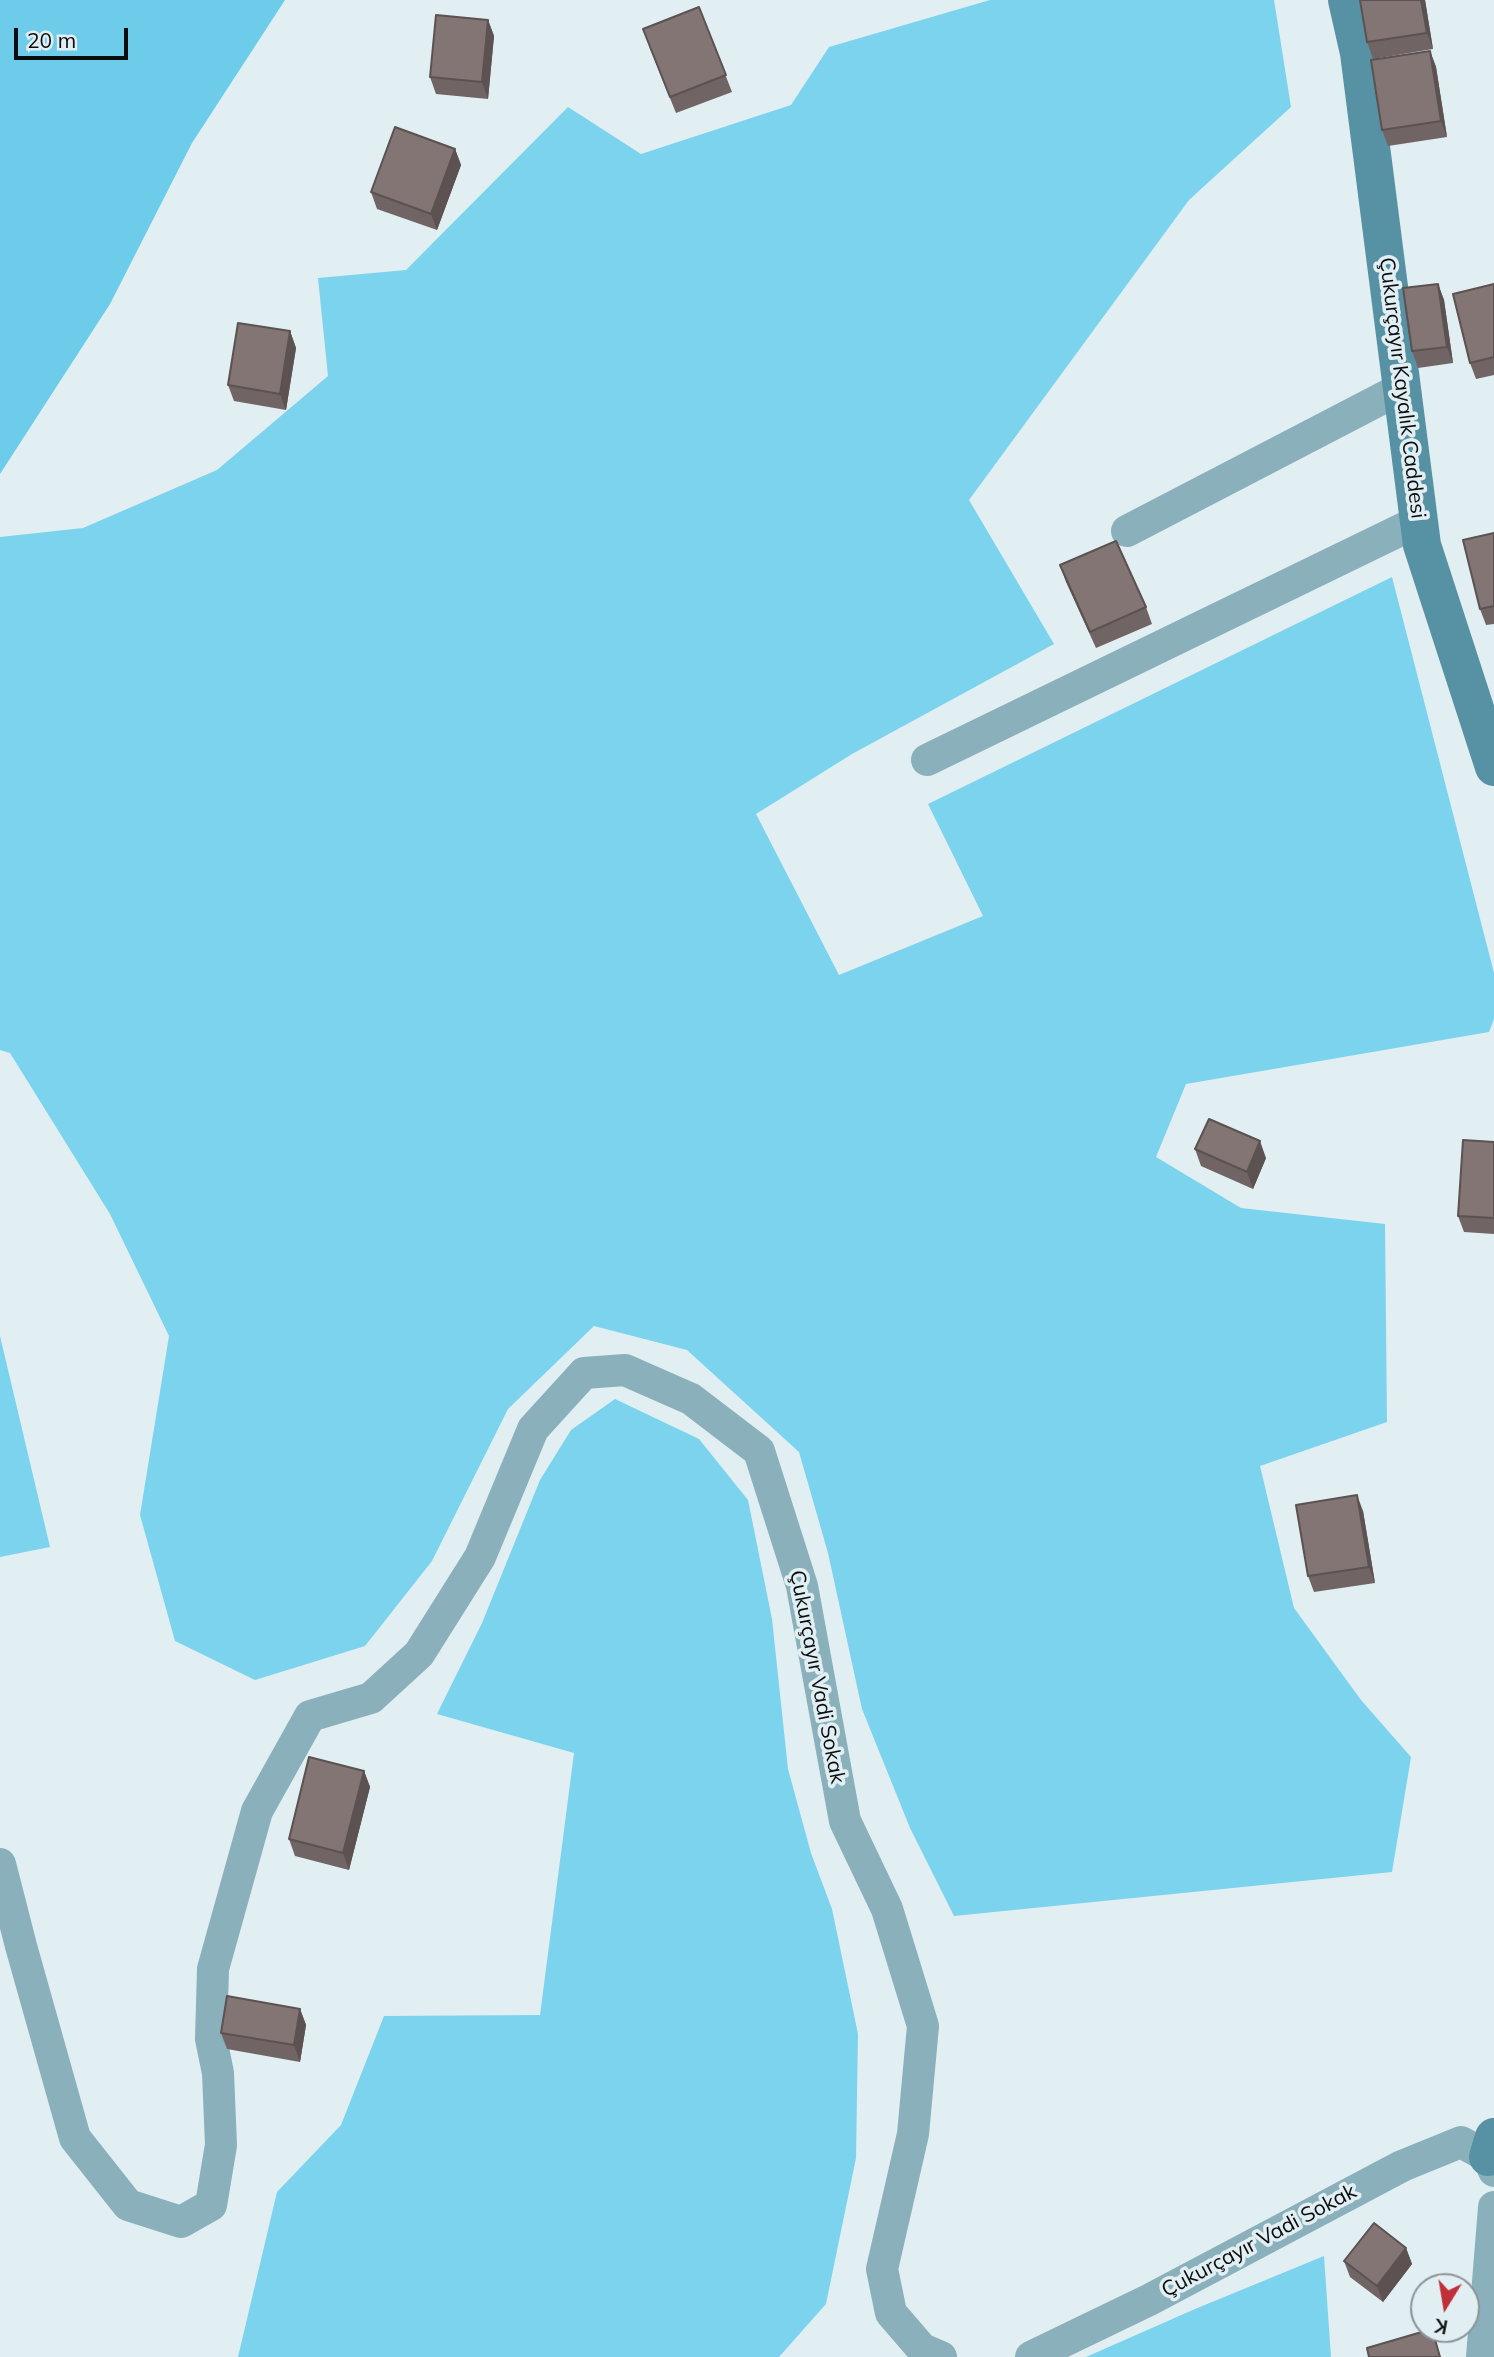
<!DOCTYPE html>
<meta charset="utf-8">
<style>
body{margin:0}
#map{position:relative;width:1494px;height:2357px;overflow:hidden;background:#e1eef2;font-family:Mulish,sans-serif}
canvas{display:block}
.north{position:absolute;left:1410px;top:2273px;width:70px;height:70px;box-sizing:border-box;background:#e1eef2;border:2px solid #8b9497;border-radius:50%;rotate:191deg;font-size:19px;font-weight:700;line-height:28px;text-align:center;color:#090d0f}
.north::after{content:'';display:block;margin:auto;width:24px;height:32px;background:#c03039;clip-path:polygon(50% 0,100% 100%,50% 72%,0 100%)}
.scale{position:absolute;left:14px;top:28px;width:114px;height:32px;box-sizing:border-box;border:4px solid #090d0f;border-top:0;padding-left:9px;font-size:21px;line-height:24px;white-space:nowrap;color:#090d0f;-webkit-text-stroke:5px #e1eef2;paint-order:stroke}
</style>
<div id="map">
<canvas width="1494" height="2357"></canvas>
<div class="north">K</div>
<div class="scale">20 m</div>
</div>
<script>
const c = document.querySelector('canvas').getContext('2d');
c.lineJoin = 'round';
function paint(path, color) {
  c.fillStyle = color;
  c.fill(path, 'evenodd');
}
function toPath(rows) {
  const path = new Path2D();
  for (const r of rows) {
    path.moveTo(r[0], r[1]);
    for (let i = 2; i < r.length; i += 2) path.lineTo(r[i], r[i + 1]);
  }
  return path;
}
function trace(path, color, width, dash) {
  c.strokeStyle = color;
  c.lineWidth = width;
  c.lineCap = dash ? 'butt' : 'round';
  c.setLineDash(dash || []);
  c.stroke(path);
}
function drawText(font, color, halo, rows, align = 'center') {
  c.font = font + ' Mulish,sans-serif';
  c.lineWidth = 7;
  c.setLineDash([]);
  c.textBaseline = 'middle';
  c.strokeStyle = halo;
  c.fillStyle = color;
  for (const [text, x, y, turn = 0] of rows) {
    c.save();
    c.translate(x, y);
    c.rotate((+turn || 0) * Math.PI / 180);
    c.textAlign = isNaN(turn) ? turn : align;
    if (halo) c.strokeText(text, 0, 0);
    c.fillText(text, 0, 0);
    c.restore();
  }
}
const green = toPath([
 [990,0,1274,0,1291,107,1189,200,969,500,1054,644,852,754,756,814,839,975,983,916,928,804,1392,577,1494,973,1494,1019,1489,1032,1186,1084,1156,1157,1241,1208,1385,1224,1387,1422,1260,1466,1294,1608,1361,1700,1411,1757,1392,1872,954,1916,910,1828,862,1709,828,1553,799,1452,687,1350,594,1326,508,1409,432,1561,365,1646,255,1680,175,1641,140,1515,169,1336,110,1214,10,1053,0,1050,0,537,83,528,217,470,328,376,318,278,406,270,568,107,641,154,791,105,829,47],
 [0,1336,50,1547,0,1557],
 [615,1399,699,1439,748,1500,772,1619,788,1769,811,1853,832,1909,858,2034,856,2158,826,2304,779,2357,238,2357,277,2192,341,2125,384,2016,540,2015,574,1753,437,1714,482,1623,540,1480,571,1430],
 [1324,2256,1331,2357,1086,2357,1195,2309]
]);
const forest = toPath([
 [0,0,285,0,192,143,110,304,0,474]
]);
const street = toPath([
 [1127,531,1402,388],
 [927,760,1419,521],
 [0,1864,21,1946,75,2138,128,2205,181,2222,211,2205,221,2145,218,2073,211,2039,213,1969,257,1811,310,1716,371,1698,419,1654,480,1557,533,1429,584,1373,625,1370,691,1399,759,1451,802,1586,845,1821,887,1909,923,2026,913,2134,882,2269,891,2313,922,2349,941,2357],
 [1031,2357,1149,2300,1402,2166,1461,2142,1488,2157,1494,2171],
 [1482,2357,1494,2207]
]);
const secondary = toPath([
 [1347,0,1359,53,1422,545,1494,767],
 [1488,2157,1494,2137]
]);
const wall = toPath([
 [1360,0,1425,0,1433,49,1373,59,1367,42],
 [699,7,732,92,676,113,649,46],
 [488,20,494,36,488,99,436,94,430,77],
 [1430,51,1436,67,1447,137,1388,146,1382,130],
 [455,149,461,165,437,230,377,209,371,192],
 [1438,284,1444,300,1453,363,1418,368,1412,351],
 [1494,284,1494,375,1476,379,1470,363],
 [290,331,296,348,286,410,234,401,228,385],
 [1494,533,1494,624,1486,625,1480,609],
 [1060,565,1146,607,1152,624,1096,648,1066,582],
 [1494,1142,1494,1234,1464,1232,1458,1216],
 [1195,1149,1266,1158,1253,1189,1201,1166],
 [1363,1511,1375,1583,1314,1592,1308,1576],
 [364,1771,370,1787,349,1870,295,1856,289,1839],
 [300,2009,306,2025,300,2062,227,2049,221,2033],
 [1406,2248,1412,2264,1383,2302,1350,2277,1344,2261]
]);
const shadedWall = toPath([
 [1421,0,1425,0,1433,49,1427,33],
 [488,20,494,36,488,99,482,82],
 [1430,51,1436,67,1447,137,1441,121],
 [455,149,461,165,437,230,431,214],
 [1438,284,1444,300,1453,363,1447,347],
 [290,331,296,348,286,410,280,394],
 [1260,1141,1266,1158,1253,1189,1247,1172],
 [1357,1495,1363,1511,1375,1583,1369,1567],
 [364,1771,370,1787,349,1870,343,1853],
 [300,2009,306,2025,300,2062,294,2045],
 [1406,2248,1412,2264,1383,2302,1377,2286]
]);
const building = toPath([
 [1360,0,1421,0,1427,33,1367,42,1360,0],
 [699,7,726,75,670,97,643,29,699,7],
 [436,15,488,20,482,82,430,77,436,15],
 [1430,51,1441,121,1382,130,1371,60,1430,51],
 [395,127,455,149,431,214,371,192,395,127],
 [1438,284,1447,347,1412,351,1403,288,1438,284],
 [1494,284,1494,357,1470,363,1453,294,1494,284],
 [238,323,290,331,280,394,228,385,238,323],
 [1494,533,1494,606,1480,609,1463,540,1494,533],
 [1116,541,1146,607,1090,632,1060,565,1116,541],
 [1209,1119,1260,1141,1247,1172,1195,1149,1209,1119],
 [1463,1140,1494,1142,1494,1218,1458,1216,1463,1140],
 [1357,1495,1369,1567,1308,1576,1296,1505,1357,1495],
 [309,1757,364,1771,343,1853,289,1839,309,1757],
 [227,1996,300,2009,294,2045,221,2033,227,1996],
 [1374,2223,1406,2248,1377,2286,1344,2261,1374,2223],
 [1432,2329,1440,2357,1369,2357,1367,2348,1432,2329]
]);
const streetNames = [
 ["Çukurçayır Kayalık Caddesi",1402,388,83],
 ["Çukurçayır Vadi Sokak",817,1677,79],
 ["Çukurçayır Vadi Sokak",1259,2241,-28]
];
paint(green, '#7cd3ee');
paint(forest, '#6ccce9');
trace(street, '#8ab0bc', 32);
trace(secondary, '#5792a4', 38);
paint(wall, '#706564');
paint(shadedWall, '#5b5251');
paint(building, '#827574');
trace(building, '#5b5251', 2);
drawText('21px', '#090d0f', '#e1eef2', streetNames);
</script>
